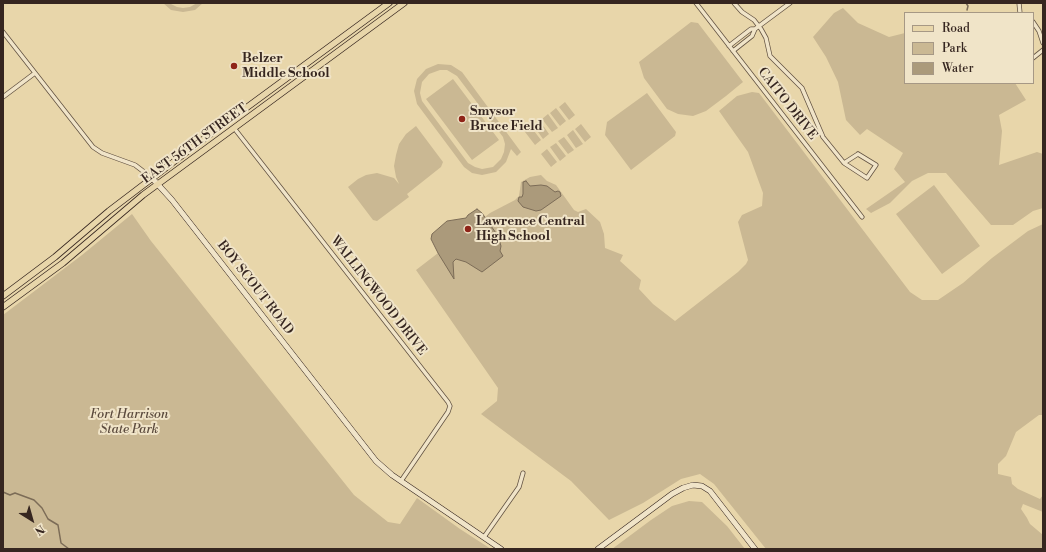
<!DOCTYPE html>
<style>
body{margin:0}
#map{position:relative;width:1046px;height:552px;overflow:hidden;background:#e8d6aa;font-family:"Libre Bodoni",serif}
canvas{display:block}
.frame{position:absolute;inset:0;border:4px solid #362620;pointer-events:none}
.legend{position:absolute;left:904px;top:12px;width:130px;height:72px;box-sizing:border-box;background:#f0e4c8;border:1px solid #a69885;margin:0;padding:5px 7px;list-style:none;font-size:12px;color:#362620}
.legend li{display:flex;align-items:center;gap:8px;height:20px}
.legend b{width:20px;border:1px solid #a69885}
.north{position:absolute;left:12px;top:500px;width:40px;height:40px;-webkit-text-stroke:3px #f0e4c8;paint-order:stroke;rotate:143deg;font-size:11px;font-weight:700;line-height:16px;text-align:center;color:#362620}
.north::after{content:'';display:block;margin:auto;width:14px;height:18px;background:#362620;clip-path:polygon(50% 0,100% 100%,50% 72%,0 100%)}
</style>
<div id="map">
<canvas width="1046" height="552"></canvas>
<div class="frame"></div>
<ul class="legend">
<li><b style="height:5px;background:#e8d6aa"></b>Road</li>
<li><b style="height:11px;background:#cab893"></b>Park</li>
<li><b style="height:11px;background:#ab9a7b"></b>Water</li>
</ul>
<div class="north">N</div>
</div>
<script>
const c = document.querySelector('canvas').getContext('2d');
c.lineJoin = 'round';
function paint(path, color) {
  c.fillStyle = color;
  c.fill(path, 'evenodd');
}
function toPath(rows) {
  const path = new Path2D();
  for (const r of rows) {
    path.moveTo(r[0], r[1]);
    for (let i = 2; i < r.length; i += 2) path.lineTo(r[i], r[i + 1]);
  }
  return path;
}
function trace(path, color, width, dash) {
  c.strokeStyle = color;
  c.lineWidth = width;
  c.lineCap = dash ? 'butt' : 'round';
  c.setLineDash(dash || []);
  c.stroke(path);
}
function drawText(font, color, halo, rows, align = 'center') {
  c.font = font + ' "Libre Bodoni",serif';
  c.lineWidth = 4;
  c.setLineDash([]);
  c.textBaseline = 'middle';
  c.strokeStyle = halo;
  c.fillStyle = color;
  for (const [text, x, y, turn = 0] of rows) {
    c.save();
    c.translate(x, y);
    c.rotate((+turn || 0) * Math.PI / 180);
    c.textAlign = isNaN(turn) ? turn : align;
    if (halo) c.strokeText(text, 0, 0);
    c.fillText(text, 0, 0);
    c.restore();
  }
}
const green = toPath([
 [163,3,169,3,177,7,183,8,190,7,197,3,203,3,195,10,183,12,171,10],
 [843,8,858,23,889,37,905,33,905,83,1015,83,1026,100,999,115,1002,131,999,165,1037,152,1043,154,1043,208,1033,211,1013,225,991,225,946,173,928,173,912,181,890,203,871,213,866,209,905,182,894,169,903,153,867,129,860,135,846,120,838,82,826,57,813,37,834,13],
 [691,22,698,23,743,82,726,96,706,111,693,116,678,114,667,109,644,78,639,62],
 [438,64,451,65,462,72,521,152,517,156,511,149,506,162,496,172,482,175,472,173,464,167,417,104,414,91,417,79,426,69],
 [440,70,447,70,457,76,503,137,505,144,504,152,501,159,493,167,482,169,475,167,468,163,422,101,420,93,422,82,429,74],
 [453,79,499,140,472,160,426,99],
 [752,92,759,93,910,292,922,300,938,300,963,283,992,258,1028,231,1043,224,1043,415,1039,415,1016,432,1006,456,998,464,998,474,1011,477,1012,484,1018,489,1040,499,1043,495,1043,512,1023,504,1021,509,1027,518,1030,524,1043,535,1043,549,766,549,714,484,700,474,681,479,643,503,609,520,571,481,481,414,497,401,498,388,416,270,490,213,515,200,519,196,521,182,530,177,541,175,547,181,556,185,574,210,578,212,586,209,600,222,604,234,605,248,623,255,620,261,641,280,639,289,653,304,675,321,738,272,746,264,748,260,738,222,742,215,762,206,763,193,748,152,719,111,737,96],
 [647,93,676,132,675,136,631,170,605,135,607,122],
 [565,102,575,115,569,120,559,107],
 [556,108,566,121,560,126,550,113],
 [548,114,558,128,552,132,542,119],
 [540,121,549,134,543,139,533,125],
 [581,124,591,137,585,142,575,129],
 [416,126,443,162,441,167,407,194,409,197,377,221,373,220,348,187,358,179,366,175,377,173,394,178,399,184,396,177,394,166,396,155,399,144,406,134],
 [531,127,541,140,535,145,525,132],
 [573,130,583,144,576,148,567,135],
 [564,137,574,150,568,154,558,141],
 [556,143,566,156,560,161,550,147],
 [547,149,557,162,551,167,541,154],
 [934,185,980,246,942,274,896,214],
 [132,214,151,241,354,495,388,522,400,524,417,498,460,529,491,549,3,549,3,315,82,255],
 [689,501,702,502,727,526,745,549,612,549,651,520,672,506]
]);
const water = toPath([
 [526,181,530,186,541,185,547,186,555,192,558,191,560,192,561,196,541,210,536,211,523,207,518,201,519,197,522,197,523,194,523,182,526,181],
 [477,209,482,213,498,236,501,246,500,251,503,256,482,272,466,262,456,259,453,262,454,279,438,253,431,239,432,234,447,221,466,218,468,215,477,209]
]);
const stream = toPath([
 [966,3,968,6,967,10],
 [3,492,10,495,15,493,34,500,42,508,48,519,58,525,61,543,69,549]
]);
const street = toPath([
 [696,3,862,217],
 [734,3,742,12,754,20,761,29,766,38,770,56,802,88,823,137,844,163],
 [1019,3,1020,13],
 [1033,22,1039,31,1043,43],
 [3,32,93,147,102,153,135,165,152,178],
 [729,46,751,29,755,29,790,3],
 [733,51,752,36,755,29],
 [1033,58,1043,50],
 [3,97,35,73],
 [234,128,448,402,450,406,448,412,401,481],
 [858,154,876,165,867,178,844,163,858,154],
 [484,537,519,487,523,473]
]);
const secondary = toPath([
 [152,178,172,200,376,461,392,475,501,549],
 [598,549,672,494,683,488,693,485,702,486,710,491,755,549]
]);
const primary = toPath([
 [3,296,55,257,109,211,197,144,389,3],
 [3,307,63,263,143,195,404,3]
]);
const markers = [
 [234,66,4,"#8f2418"],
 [462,119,4,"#8f2418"],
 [468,229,4,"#8f2418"]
];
const poiNames = [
 ["Belzer",242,59],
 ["Middle School",242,74],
 ["Smysor",470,112],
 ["Bruce Field",470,127],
 ["Lawrence Central",476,222],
 ["High School",476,237]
];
const streetNames = [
 ["CAITO DRIVE",787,104,52],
 ["EAST 56TH STREET",195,144,-36],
 ["BOY SCOUT ROAD",255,288,52],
 ["WALLINGWOOD DRIVE",378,296,52]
];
const parkNames = [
 ["Fort Harrison",129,415],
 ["State Park",129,430]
];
paint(green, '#cab893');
paint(water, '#ab9a7b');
trace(water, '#7c6c57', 1);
trace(stream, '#7c6c57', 1.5);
trace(street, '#625242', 5);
trace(secondary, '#362620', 6);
trace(primary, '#362620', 7);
trace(street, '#f0e4c8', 3.5);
trace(secondary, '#f0e4c8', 5);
trace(primary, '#e8d6aa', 5.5);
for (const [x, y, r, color] of markers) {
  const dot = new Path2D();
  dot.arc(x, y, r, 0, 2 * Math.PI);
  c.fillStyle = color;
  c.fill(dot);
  trace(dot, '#f0e4c8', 1.5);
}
drawText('bold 13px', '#362620', '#f0e4c8', poiNames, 'left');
drawText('13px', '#362620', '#f0e4c8', streetNames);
drawText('italic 13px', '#5b4a3d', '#f0e4c8', parkNames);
</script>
